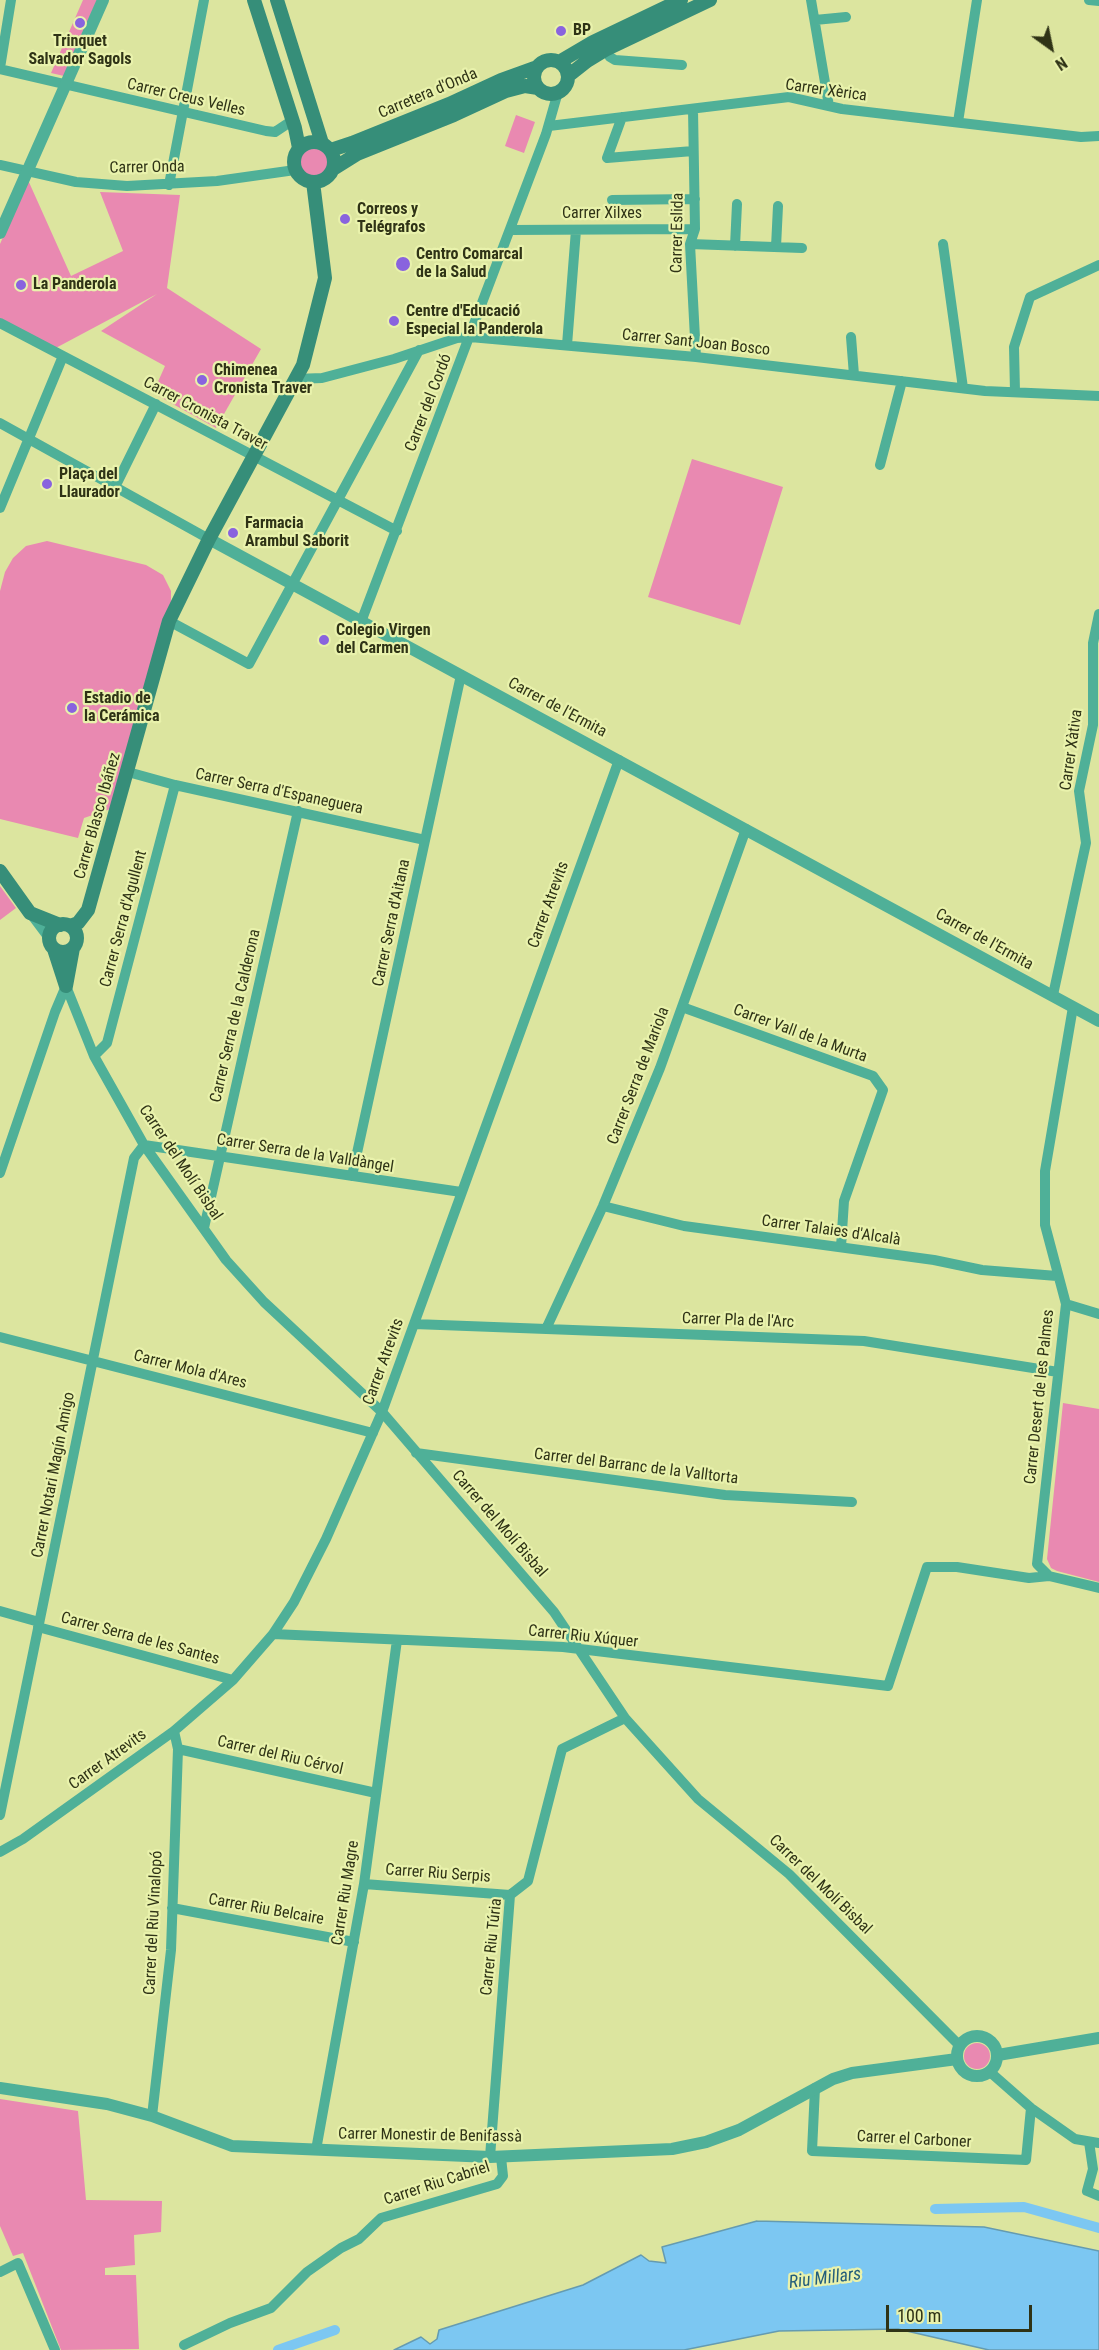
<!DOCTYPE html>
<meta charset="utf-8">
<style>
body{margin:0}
#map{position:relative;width:1099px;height:2350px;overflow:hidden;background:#dce59f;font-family:"Roboto Condensed",sans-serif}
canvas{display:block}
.north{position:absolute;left:1021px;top:18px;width:60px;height:60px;-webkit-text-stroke:4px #e9f2ac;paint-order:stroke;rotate:147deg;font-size:16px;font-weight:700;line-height:24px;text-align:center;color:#2f3316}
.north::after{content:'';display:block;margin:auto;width:21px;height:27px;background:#2f3316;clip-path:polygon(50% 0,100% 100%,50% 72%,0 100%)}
.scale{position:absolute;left:886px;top:2305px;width:146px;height:27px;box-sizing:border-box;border:3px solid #2f3316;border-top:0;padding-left:8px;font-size:18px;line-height:21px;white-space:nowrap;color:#2f3316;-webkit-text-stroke:4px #e9f2ac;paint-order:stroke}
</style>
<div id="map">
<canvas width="1099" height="2350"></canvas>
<div class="north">N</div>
<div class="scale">100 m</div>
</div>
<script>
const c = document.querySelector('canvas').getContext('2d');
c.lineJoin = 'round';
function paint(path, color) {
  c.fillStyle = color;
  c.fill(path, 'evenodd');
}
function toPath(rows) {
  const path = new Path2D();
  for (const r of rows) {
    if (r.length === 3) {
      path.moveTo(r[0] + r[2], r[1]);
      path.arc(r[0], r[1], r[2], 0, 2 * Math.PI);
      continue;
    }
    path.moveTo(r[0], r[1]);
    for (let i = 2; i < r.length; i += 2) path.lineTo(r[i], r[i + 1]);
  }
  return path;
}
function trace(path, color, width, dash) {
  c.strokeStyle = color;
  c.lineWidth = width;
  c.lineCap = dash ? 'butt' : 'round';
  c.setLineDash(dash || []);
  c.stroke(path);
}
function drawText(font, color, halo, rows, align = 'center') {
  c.font = font + ' "Roboto Condensed",sans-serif';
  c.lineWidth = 4.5;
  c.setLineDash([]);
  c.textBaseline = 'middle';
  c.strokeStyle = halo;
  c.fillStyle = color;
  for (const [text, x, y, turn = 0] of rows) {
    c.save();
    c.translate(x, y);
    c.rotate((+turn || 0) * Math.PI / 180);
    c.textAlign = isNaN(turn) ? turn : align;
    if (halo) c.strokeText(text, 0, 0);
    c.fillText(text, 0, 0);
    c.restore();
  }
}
const green = toPath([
 [83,0,97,0,64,76,51,73],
 [516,115,535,122,524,153,505,146],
 [314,162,14],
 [28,180,71,276,123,251,100,192,180,195,167,288,261,349,216,428,153,393,165,366,101,331,157,294,52,350,0,319,0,244],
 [692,459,783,487,740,625,648,597],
 [47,541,146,565,163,575,171,591,171,608,116,807,84,818,78,838,0,819,0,591,5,572,13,558,26,546],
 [0,886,16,908,0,920],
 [1063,1403,1099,1409,1099,1582,1057,1571,1051,1568,1047,1559],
 [977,2056,13],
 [0,2099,78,2111,86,2200,162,2201,161,2232,134,2235,135,2265,105,2268,105,2275,136,2275,139,2349,61,2350,23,2253,13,2256,0,2226]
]);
const water = toPath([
 [757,2221,984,2227,1099,2251,1099,2350,989,2350,898,2329,779,2331,684,2350,394,2350,421,2337,430,2344,437,2339,439,2330,583,2285,641,2255,649,2261,666,2263,662,2247,757,2221]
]);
const canal = toPath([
 [935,2209,1024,2207,1099,2228],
 [278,2350,335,2330]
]);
const minor = toPath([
 [811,0,829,106],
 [1089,0,1099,1],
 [815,20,846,17],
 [605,50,610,57,615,60,682,65],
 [0,68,11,0],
 [0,69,266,131,275,132,293,120],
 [693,109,695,229,690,244,696,357],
 [622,117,607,158,693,151],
 [958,122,977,0],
 [549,126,789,97,842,109,1081,137,1099,136],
 [0,165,76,182,127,186,217,181,295,170],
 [169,185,204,0],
 [612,200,695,199],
 [510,230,695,229],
 [690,244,802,248],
 [943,244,963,388],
 [735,246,737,204],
 [776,247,778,206],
 [0,323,397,531],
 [851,337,854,375],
 [567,345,576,230],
 [296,379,322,378,394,359,457,338,470,337,696,357,985,391,1099,396],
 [1015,392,1014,347,1030,297,1099,265],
 [0,423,209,539],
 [880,465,902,381],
 [115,487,156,404],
 [0,508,63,356],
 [169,621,249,664,419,350],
 [361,622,546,134,558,92],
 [128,772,175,785,425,840],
 [31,914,49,938],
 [66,986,94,1056,144,1145,226,1260,264,1302,382,1412,554,1612,625,1718,698,1799,789,1874,960,2046],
 [1053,995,1086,843,1079,791,1093,725,1093,643,1099,614],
 [682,1007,873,1076,883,1090,844,1201,841,1247],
 [94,1056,107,1043,175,785],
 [0,1173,55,1012,66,986],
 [352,1176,461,675],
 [603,1206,684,1226,934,1260,982,1270,1057,1276],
 [204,1228,298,811],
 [1066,1304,1099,1314],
 [414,1324,864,1341,1058,1372],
 [546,1329,603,1206,660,1068,746,829],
 [0,1337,373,1433],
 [416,1453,725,1495,852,1502],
 [1049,1576,1037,1564,1066,1304,1045,1225,1045,1171,1073,1007],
 [0,1611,39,1622],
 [38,1627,233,1680],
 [273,1634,563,1647,888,1686,927,1567,957,1567,1029,1578,1049,1576,1099,1588],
 [178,1749,376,1793],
 [0,1815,134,1158,144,1145,461,1192],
 [0,1852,23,1839,174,1731,233,1680,273,1634,294,1602,326,1539,382,1412,619,760],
 [364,1884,510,1895],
 [172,1908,354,1942],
 [990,2072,1031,2108,1075,2139,1099,2143],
 [815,2088,812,2151,1026,2160,1031,2108],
 [152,2116,171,1950,178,1749,174,1731],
 [1089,2142,1093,2169,1087,2191,1099,2196],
 [316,2150,364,1884,397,1640],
 [490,2157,510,1895,528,1881,562,1749,625,1718],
 [0,2272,18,2263,55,2350],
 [184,2345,230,2323,271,2308,307,2272,341,2248,359,2239,381,2218,497,2184,503,2176,501,2157]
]);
const tertiary = toPath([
 [0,233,103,0],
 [209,539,1099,1021],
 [977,2056,20],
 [998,2055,1099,2038],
 [0,2088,107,2104,152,2116,232,2146,490,2157,672,2149,706,2142,739,2130,833,2079,852,2073,957,2059]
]);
const secondary = toPath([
 [254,0,295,128,299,148],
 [277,0,322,143],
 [551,77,17],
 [559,62,593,42,681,0],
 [568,76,587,61,605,50,710,0],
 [314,162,20],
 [331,150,352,143,449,104,501,80,537,67],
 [333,169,357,154,454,115,506,91,525,86,538,88],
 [0,871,30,913,60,925],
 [63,938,14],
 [70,926,78,923,88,910,169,621,209,539,303,365,325,278,313,182],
 [54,949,66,986,73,948]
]);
const markers = [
 [80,23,6,"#8963de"],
 [561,31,6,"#8963de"],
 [345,219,6,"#8963de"],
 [403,264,8,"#8963de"],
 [21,285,6,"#8963de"],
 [394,321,6,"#8963de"],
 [202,380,6,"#8963de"],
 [47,484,6,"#8963de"],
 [233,533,6,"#8963de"],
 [324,640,6,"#8963de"],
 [72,708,6,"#8963de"]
];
const poiNames = [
 ["BP",573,31],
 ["Trinquet",80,42,"center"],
 ["Salvador Sagols",80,60,"center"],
 ["Correos y",357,210],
 ["Telégrafos",357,228],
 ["Centro Comarcal",416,255],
 ["de la Salud",416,273],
 ["La Panderola",33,285],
 ["Centre d'Educació",406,312],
 ["Especial la Panderola",406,330],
 ["Chimenea",214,371],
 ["Cronista Traver",214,389],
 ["Plaça del",59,475],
 ["Llaurador",59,493],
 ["Farmacia",245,524],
 ["Arambul Saborit",245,542],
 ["Colegio Virgen",336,631],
 ["del Carmen",336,649],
 ["Estadio de",84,699],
 ["la Cerámica",84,717]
];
const streetNames = [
 ["Carrer Xèrica",826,91,8],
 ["Carretera d'Onda",428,94,-23],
 ["Carrer Creus Velles",186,98,13],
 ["Carrer Onda",147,168,-1],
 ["Carrer Xilxes",602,214],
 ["Carrer Eslida",678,233,-89],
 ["Carrer Sant Joan Bosco",696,343,6],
 ["Carrer del Cordó",429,403,-69],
 ["Carrer Cronista Traver",205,414,28],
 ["Carrer de l'Ermita",557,708,28],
 ["Carrer Xàtiva",1072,750,-82],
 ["Carrer Serra d'Espaneguera",279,792,12],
 ["Carrer Blasco Ibáñez",98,816,-74],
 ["Carrer Atrevits",549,905,-70],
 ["Carrer Serra d'Agullent",124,919,-75],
 ["Carrer Serra d'Aitana",392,923,-78],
 ["Carrer de l'Ermita",984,940,29],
 ["Carrer Serra de la Calderona",236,1016,-77],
 ["Carrer Vall de la Murta",800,1034,20],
 ["Carrer Serra de Mariola",639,1076,-69],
 ["Carrer Serra de la Valldàngel",305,1154,9],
 ["Carrer del Molí Bisbal",180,1163,56],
 ["Carrer Talaies d'Alcalà",831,1231,8],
 ["Carrer Pla de l'Arc",738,1321,2],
 ["Carrer Atrevits",384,1362,-70],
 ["Carrer Mola d'Ares",190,1370,14],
 ["Carrer Desert de les Palmes",1040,1397,-84],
 ["Carrer del Barranc de la Valltorta",636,1467,7],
 ["Carrer Notari Magín Amigo",54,1475,-79],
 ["Carrer del Molí Bisbal",499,1524,49],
 ["Carrer Riu Xúquer",583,1637,6],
 ["Carrer Serra de les Santes",140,1639,15],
 ["Carrer del Riu Cérvol",280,1756,13],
 ["Carrer Atrevits",108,1760,-36],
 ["Carrer Riu Serpis",438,1874,4],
 ["Carrer del Molí Bisbal",820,1885,44],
 ["Carrer Riu Magre",346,1893,-81],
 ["Carrer Riu Belcaire",266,1910,10],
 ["Carrer del Riu Vinalopó",154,1923,-87],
 ["Carrer Riu Túria",492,1947,-84],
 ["Carrer Monestir de Benifassà",430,2136,1],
 ["Carrer el Carboner",914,2140,3],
 ["Carrer Riu Cabriel",437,2184,-18]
];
const waterNames = [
 ["Riu Millars",825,2279,-7]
];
paint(green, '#e989b1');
paint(water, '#7cc7f2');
trace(water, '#659bb0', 1.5);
trace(canal, '#7cc7f2', 10);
trace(minor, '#4fb098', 10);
trace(tertiary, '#4fb098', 12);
trace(secondary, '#368e79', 14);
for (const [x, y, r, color] of markers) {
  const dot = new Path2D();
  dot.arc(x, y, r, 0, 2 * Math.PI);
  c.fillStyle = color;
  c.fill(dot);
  trace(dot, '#e9f2ac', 2);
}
drawText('bold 16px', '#2f3316', '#e9f2ac', poiNames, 'left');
drawText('16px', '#2f3316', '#e9f2ac', streetNames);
drawText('italic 18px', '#245e7b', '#e9f2ac', waterNames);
</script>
